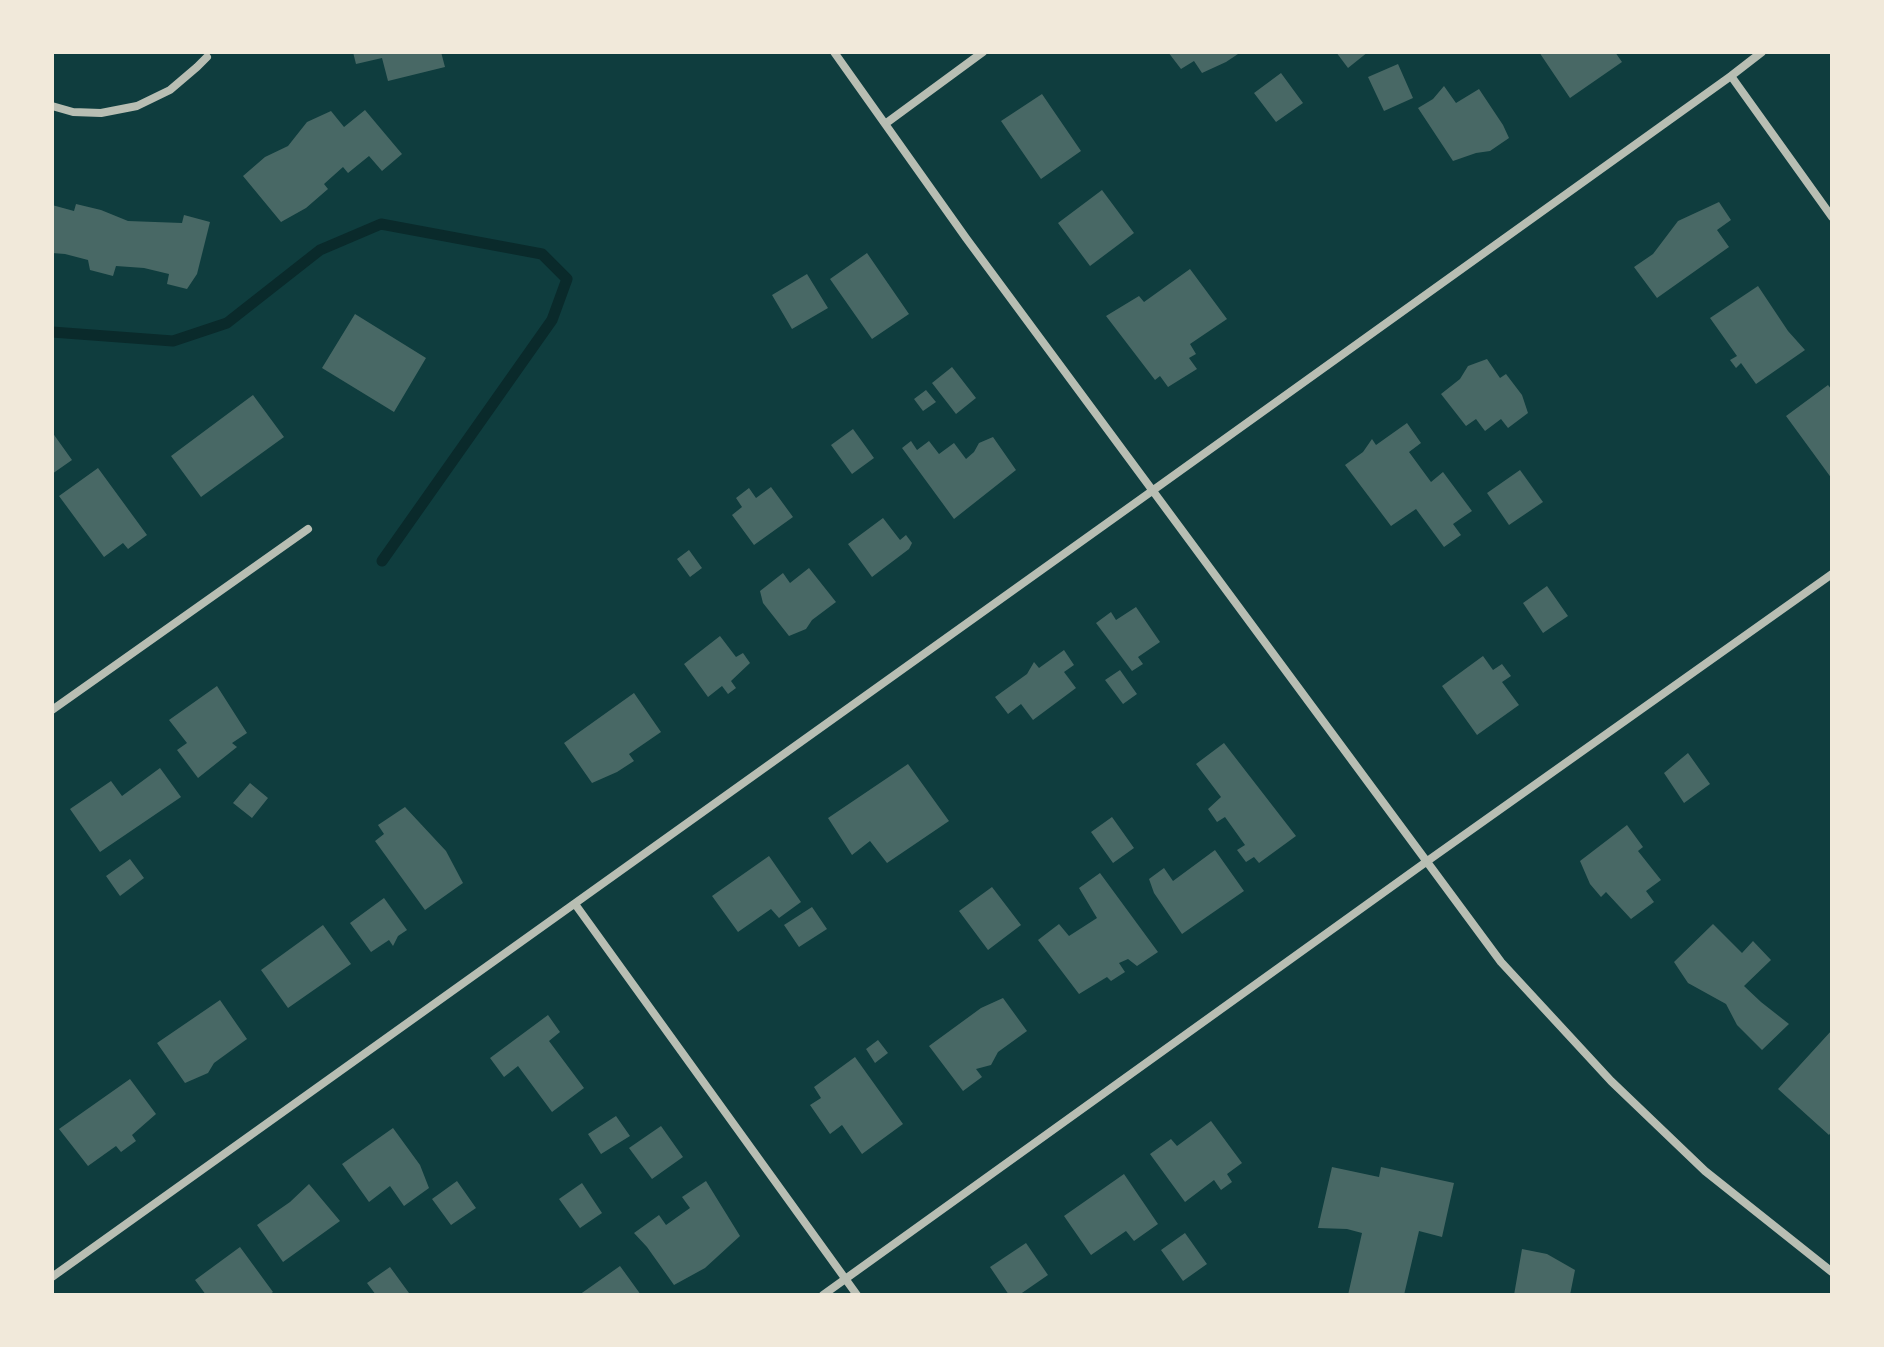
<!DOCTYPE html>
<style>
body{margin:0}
#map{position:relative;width:1884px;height:1347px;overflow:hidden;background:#0f3d3e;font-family:"Varela Round",sans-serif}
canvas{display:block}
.frame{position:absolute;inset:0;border:54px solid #f1e9da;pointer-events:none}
</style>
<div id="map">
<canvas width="1884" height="1347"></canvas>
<div class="frame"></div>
</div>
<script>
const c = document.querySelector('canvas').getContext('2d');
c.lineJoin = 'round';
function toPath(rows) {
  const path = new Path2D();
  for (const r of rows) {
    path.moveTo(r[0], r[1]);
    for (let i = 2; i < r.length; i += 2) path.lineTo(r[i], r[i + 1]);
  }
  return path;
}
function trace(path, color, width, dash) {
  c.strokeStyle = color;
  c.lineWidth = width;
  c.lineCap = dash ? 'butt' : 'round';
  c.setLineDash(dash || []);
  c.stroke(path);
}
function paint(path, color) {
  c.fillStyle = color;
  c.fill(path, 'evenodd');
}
const stream = toPath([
 [52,332,173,341,227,323,320,250,381,224,542,254,567,279,552,320,382,561]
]);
const building = toPath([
 [353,52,441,52,445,67,388,81,382,58,356,64],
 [1168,52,1241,52,1226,62,1202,73,1194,61,1181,69],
 [1336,52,1368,52,1348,68],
 [1539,52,1615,52,1622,62,1570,98],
 [1398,64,1413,98,1384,111,1368,77],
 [1281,73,1303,103,1276,122,1254,93],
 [1444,86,1456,103,1479,89,1503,125,1509,138,1490,151,1476,153,1453,161,1418,108,1433,99],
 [1042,94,1081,151,1041,179,1001,121],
 [365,110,402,154,382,171,369,156,348,173,343,167,324,184,328,189,306,208,281,222,243,176,265,157,288,146,307,122,331,111,344,127],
 [1102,190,1134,233,1090,266,1058,223],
 [1719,202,1731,220,1717,230,1729,247,1657,298,1634,267,1653,254,1678,221],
 [76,204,101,210,128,221,182,223,184,215,210,222,197,274,187,289,167,284,169,274,144,268,116,266,113,276,90,270,88,260,65,254,52,253,52,205,74,211],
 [867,253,909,314,872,339,830,279],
 [1190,269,1227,319,1190,344,1196,354,1189,358,1197,369,1168,387,1160,376,1155,380,1106,316,1139,296,1144,302],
 [807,274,828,308,792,329,772,295],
 [1758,286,1788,331,1805,350,1756,384,1741,363,1736,368,1730,360,1737,356,1710,318],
 [355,314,426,358,394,412,322,368],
 [1487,359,1500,378,1506,374,1522,395,1528,413,1508,428,1501,419,1485,431,1476,419,1466,426,1441,394,1460,379,1468,366],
 [952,367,976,398,956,414,932,383],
 [1828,385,1832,390,1832,479,1786,416],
 [926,390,936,402,923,411,914,399],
 [253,395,284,437,201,497,171,456],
 [1407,423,1421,443,1409,452,1431,482,1443,472,1472,511,1453,524,1461,535,1444,547,1416,509,1391,526,1345,465,1363,452,1372,439,1376,445],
 [853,429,874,458,852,474,831,445],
 [52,432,72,460,52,474],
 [993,437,1016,470,954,519,902,448,911,441,917,450,929,441,939,454,954,443,966,459,974,452,979,443],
 [98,468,147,535,128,549,123,543,104,557,59,496],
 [1520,470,1543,502,1509,525,1487,493],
 [771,487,793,517,754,545,732,515,742,507,736,498,749,488,756,498],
 [883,518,900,540,906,535,912,543,909,549,872,577,848,544],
 [689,550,702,568,690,577,677,559],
 [809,568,836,602,812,620,806,629,789,636,763,603,760,591,783,573,790,583],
 [1547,586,1568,616,1543,633,1523,603],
 [1136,607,1160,642,1138,657,1143,664,1132,671,1096,623,1111,612,1116,620],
 [720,636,736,657,743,653,750,663,731,681,736,688,728,694,722,686,708,697,684,664],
 [1064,650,1074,665,1064,672,1076,688,1033,720,1021,704,1008,714,995,697,1027,674,1034,662,1039,668],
 [1483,656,1493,670,1502,664,1511,676,1502,682,1519,705,1477,735,1442,686],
 [1120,670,1137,694,1123,704,1105,680],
 [217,686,247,733,232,743,237,747,198,778,177,750,187,743,169,720],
 [634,693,661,732,629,754,634,761,617,772,592,783,564,743],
 [1224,743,1296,836,1259,863,1254,857,1246,862,1237,850,1245,845,1225,817,1217,822,1208,809,1221,797,1196,764],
 [1688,753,1710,784,1684,803,1664,773],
 [908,764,949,821,887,863,870,841,852,855,828,818],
 [160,768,181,797,100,852,70,809,111,781,122,796],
 [250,783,268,798,252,818,233,803],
 [405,807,446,851,463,883,425,910,375,841,384,834,378,825],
 [1112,817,1134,848,1113,863,1091,832],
 [1627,825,1643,847,1638,851,1661,880,1646,891,1654,902,1631,919,1606,892,1601,897,1590,884,1580,861],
 [1215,850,1244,891,1182,934,1154,893,1149,879,1164,868,1173,881],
 [769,856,801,902,779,918,771,909,738,932,712,896],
 [130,859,144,878,120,896,106,876],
 [1100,873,1158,952,1137,966,1128,959,1119,963,1125,972,1111,981,1107,977,1079,994,1038,940,1059,924,1069,936,1097,918,1079,888],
 [992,887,1021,925,988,950,959,911],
 [384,898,407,930,398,936,393,946,389,940,371,952,350,923],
 [812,907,827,929,799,947,784,925],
 [1713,924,1742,953,1753,941,1771,960,1744,986,1761,1002,1789,1024,1762,1050,1737,1025,1726,1004,1688,983,1674,962],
 [323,925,351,964,288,1008,261,970],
 [1003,998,1027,1031,998,1052,991,1065,976,1069,982,1077,963,1091,929,1046,981,1008],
 [220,1000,247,1039,214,1063,208,1073,185,1083,157,1043],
 [548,1015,560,1032,549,1041,584,1088,552,1112,518,1066,504,1077,490,1058],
 [1832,1030,1832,1131,1829,1135,1778,1089],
 [878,1040,888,1053,875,1063,866,1049],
 [855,1057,903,1124,862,1154,842,1125,830,1134,810,1105,821,1098,814,1087],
 [130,1079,156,1114,132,1135,136,1141,121,1152,116,1146,88,1166,59,1129],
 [616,1116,630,1136,601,1154,588,1134],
 [1211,1121,1242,1163,1227,1174,1232,1182,1221,1190,1214,1180,1185,1202,1150,1154,1171,1139,1177,1146],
 [661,1126,683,1157,652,1179,629,1148],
 [393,1128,420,1165,429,1188,404,1206,390,1186,369,1202,342,1164],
 [1332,1167,1379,1177,1381,1167,1454,1183,1442,1237,1419,1231,1404,1295,1348,1295,1362,1233,1347,1229,1318,1228],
 [1124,1174,1158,1224,1134,1241,1126,1231,1091,1255,1064,1216],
 [457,1181,476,1208,451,1225,432,1199],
 [706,1181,740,1236,705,1268,674,1285,647,1247,634,1233,659,1215,666,1225,690,1208,682,1197],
 [582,1183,602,1213,580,1228,559,1199],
 [309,1184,340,1221,283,1262,257,1225,290,1202],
 [1185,1233,1207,1264,1183,1281,1161,1250],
 [1026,1243,1048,1275,1019,1295,1009,1295,990,1267],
 [240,1247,273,1292,269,1295,206,1295,195,1280],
 [1522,1249,1547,1254,1575,1270,1570,1295,1514,1295],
 [620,1266,641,1295,579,1295],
 [390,1267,409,1293,406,1295,376,1295,367,1283]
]);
const minor = toPath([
 [834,52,966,238,1501,962,1611,1081,1705,1171,1832,1272],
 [1731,76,1832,217],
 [52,106,73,112,101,113,137,106,170,90,197,67,207,57],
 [885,124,983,52],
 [52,710,308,529],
 [575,904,857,1295],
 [52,1277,1152,491,1731,76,1762,52],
 [823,1295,1426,862,1832,574]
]);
trace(stream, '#0a2a2b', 11);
paint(building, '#486865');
trace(minor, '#b8beb3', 8);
</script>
